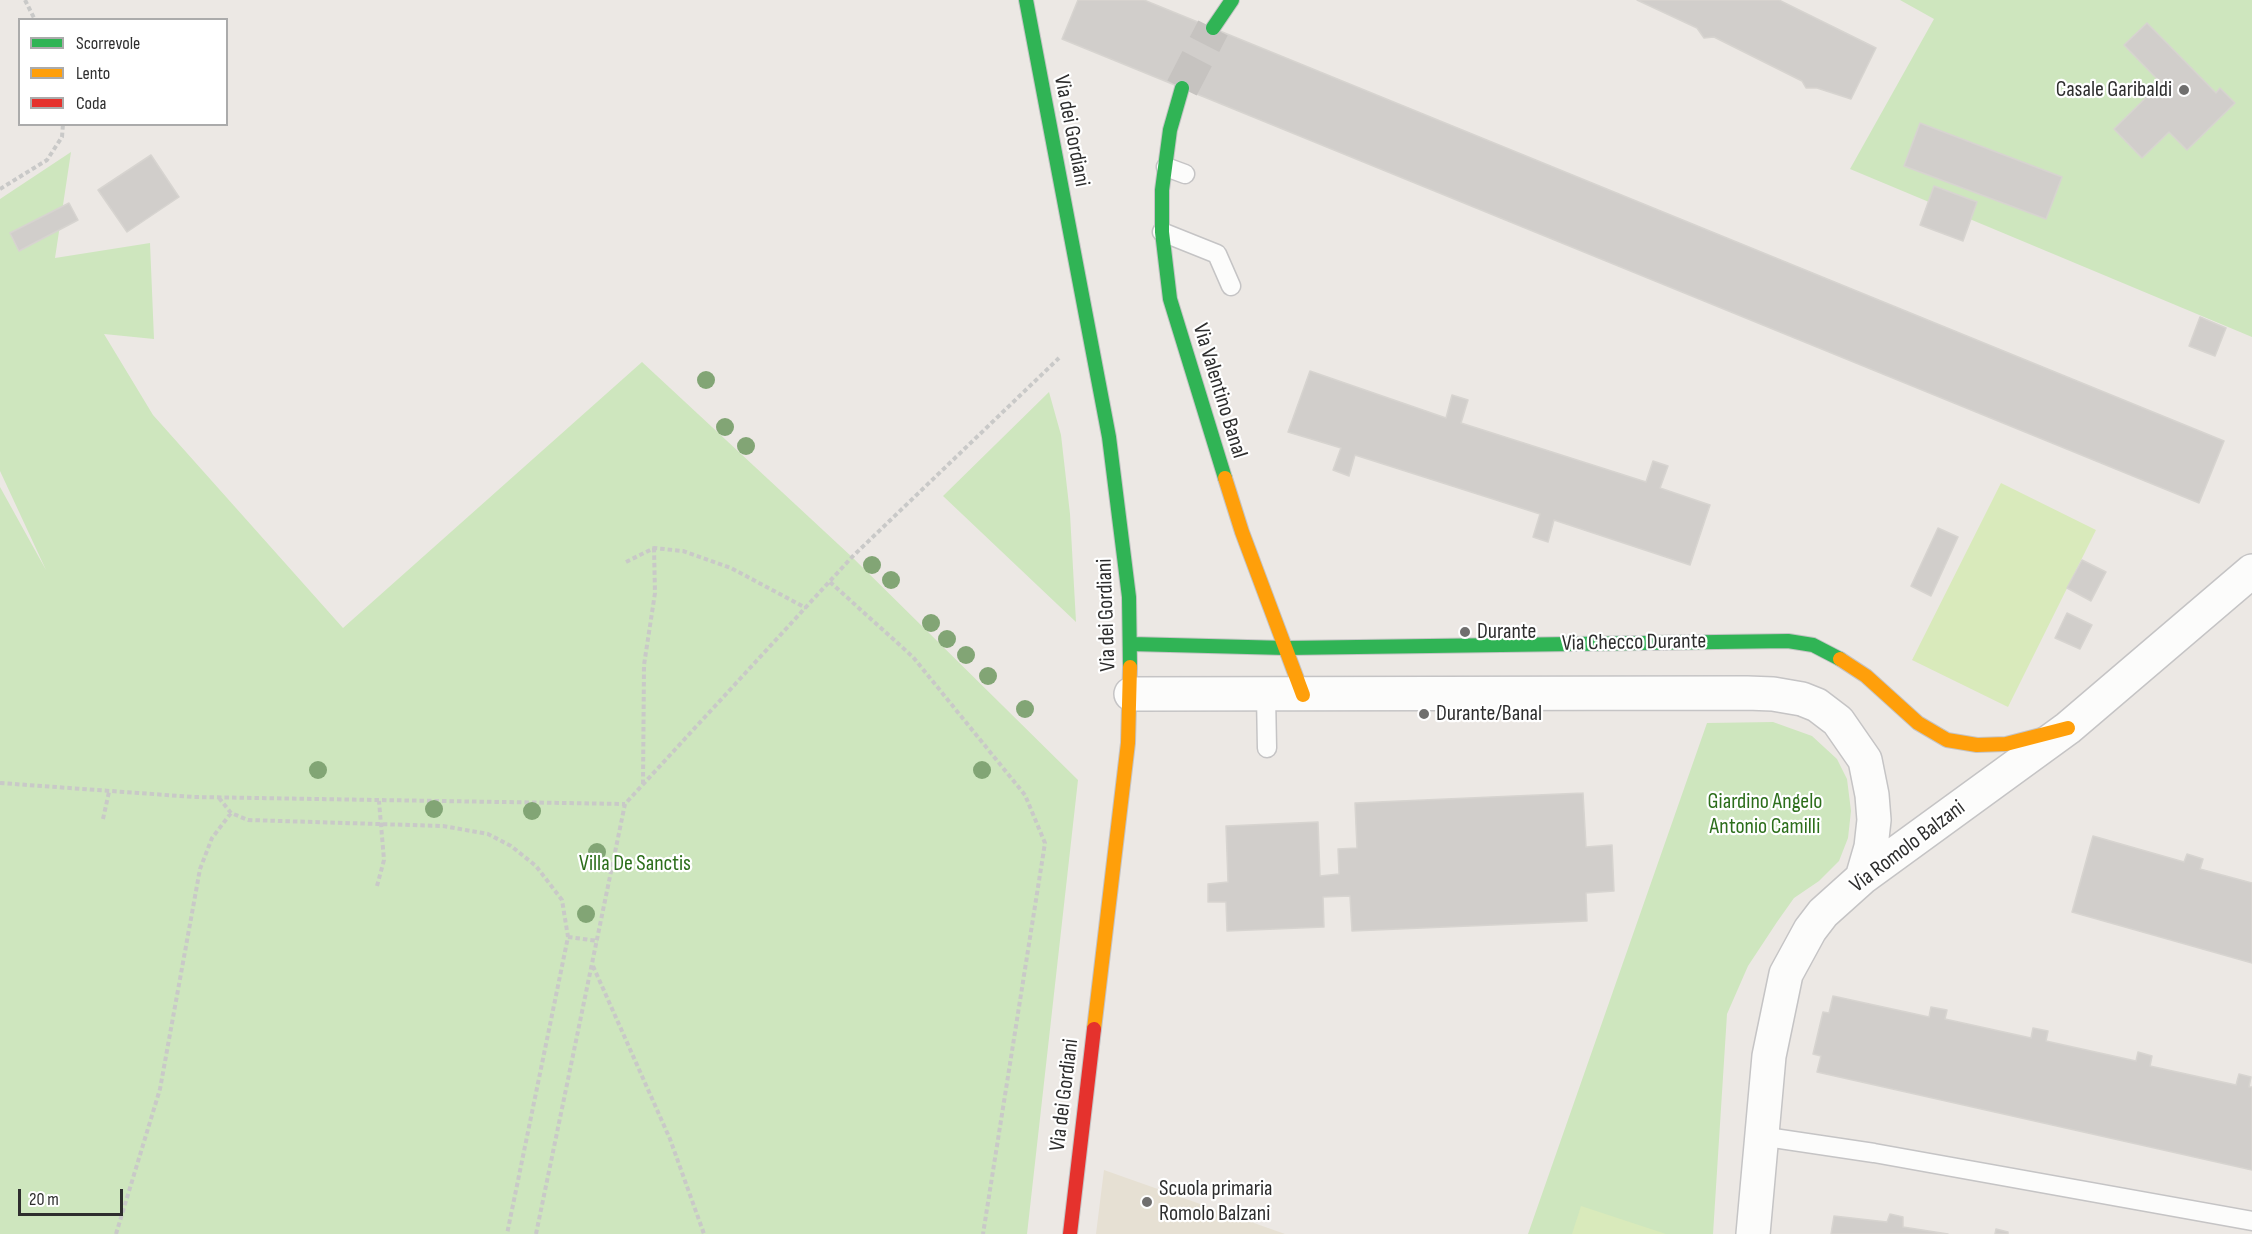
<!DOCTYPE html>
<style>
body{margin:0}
#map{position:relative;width:2252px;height:1234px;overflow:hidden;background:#ece8e4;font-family:"Sofia Sans Condensed",sans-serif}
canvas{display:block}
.legend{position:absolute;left:18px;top:18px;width:210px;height:108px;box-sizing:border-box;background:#fff;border:2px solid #ababab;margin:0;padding:8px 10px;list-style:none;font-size:18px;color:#2e2e2e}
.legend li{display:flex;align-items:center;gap:12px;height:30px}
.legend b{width:30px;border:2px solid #ababab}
.scale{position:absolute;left:18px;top:1189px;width:105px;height:27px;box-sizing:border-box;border:3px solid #2e2e2e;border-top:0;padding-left:8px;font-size:18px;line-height:21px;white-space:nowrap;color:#2e2e2e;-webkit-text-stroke:4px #fff;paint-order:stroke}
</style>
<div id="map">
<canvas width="2252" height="1234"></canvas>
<ul class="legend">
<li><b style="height:8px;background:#30b455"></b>Scorrevole</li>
<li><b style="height:8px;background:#ff9f0a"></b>Lento</li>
<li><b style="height:8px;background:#e5322d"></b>Coda</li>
</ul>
<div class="scale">20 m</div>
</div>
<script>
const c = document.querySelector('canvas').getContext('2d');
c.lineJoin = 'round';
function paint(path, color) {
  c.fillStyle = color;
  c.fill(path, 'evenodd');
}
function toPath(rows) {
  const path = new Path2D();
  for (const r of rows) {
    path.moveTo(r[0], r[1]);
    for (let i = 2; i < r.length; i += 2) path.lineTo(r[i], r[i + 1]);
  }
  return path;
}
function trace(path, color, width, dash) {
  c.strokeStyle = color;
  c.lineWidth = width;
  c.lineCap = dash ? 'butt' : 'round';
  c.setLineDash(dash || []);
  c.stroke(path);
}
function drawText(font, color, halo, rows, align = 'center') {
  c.font = font + ' "Sofia Sans Condensed",sans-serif';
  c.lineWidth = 4.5;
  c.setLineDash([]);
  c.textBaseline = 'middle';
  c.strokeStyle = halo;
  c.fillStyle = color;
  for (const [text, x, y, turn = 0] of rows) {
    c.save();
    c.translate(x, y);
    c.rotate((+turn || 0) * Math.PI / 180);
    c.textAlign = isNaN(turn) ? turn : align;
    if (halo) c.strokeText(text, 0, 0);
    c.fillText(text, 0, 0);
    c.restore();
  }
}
const education = toPath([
 [1104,1170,1285,1234,1096,1234]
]);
const green = toPath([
 [1900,0,2252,0,2252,337,1850,169,1934,19],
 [71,152,55,258,150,243,154,339,104,334,153,415,343,628,642,362,852,557,1078,780,1027,1234,0,1234,0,487,46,570,0,471,0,199],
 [1049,392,1061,435,1070,514,1076,622,943,496],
 [1773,722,1812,736,1837,759,1847,779,1851,811,1848,838,1839,861,1819,881,1794,898,1777,922,1748,966,1727,1014,1713,1234,1528,1234,1707,723]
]);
const pitch = toPath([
 [2001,483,2096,530,2008,707,1912,660],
 [1581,1206,1666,1234,1572,1234]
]);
const building = toPath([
 [1078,0,1144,0,2224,441,2199,503,1062,39,1078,0],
 [1637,0,1779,0,1876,48,1851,99,1817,88,1806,88,1802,81,1714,37,1704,38,1697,28,1637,0],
 [2147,23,2216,93,2220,88,2235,103,2187,150,2169,132,2142,158,2114,129,2161,83,2124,45,2147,23],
 [1920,123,2062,177,2046,219,1904,166,1920,123],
 [151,155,179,197,127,232,98,190,151,155],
 [1934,186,1977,202,1963,241,1920,225,1934,186],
 [69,203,78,220,19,251,10,233,69,203],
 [2200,317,2226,328,2215,356,2189,346,2200,317],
 [1310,371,1446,418,1452,395,1468,400,1461,423,1646,482,1653,461,1668,466,1660,488,1710,505,1690,565,1554,520,1548,542,1533,537,1540,514,1355,455,1349,476,1333,470,1341,448,1288,432,1310,371],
 [1938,528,1958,537,1931,596,1911,586,1938,528],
 [2082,560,2106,572,2091,601,2067,588,2082,560],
 [2067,613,2092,625,2080,649,2055,638,2067,613],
 [1583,793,1586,847,1612,845,1614,891,1586,893,1587,921,1352,931,1350,896,1323,897,1324,927,1227,931,1226,902,1208,902,1208,884,1228,882,1226,826,1318,822,1320,876,1339,874,1338,849,1357,848,1355,803,1583,793],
 [2093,836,2184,862,2187,854,2203,859,2200,869,2252,883,2252,963,2072,912,2093,836],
 [1833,996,1929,1017,1931,1007,1947,1010,1945,1019,2031,1038,2033,1028,2048,1031,2046,1041,2136,1061,2138,1052,2152,1056,2150,1066,2236,1085,2239,1074,2251,1077,2249,1087,2252,1087,2252,1170,1817,1072,1821,1056,1813,1054,1823,1012,1829,1013,1833,996],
 [1890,1214,1903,1217,1903,1227,1948,1234,1831,1234,1834,1216,1887,1222,1890,1214],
 [1996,1229,2008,1232,2008,1234,1995,1234,1996,1229]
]);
const secondaryTunnel = toPath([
 [1182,88,1213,28]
]);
const path = toPath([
 [25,0,35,20],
 [0,189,47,160,62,137,63,124],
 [626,562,654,548,683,551,731,568,806,608],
 [830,582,913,657,1025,795,1045,843,983,1234],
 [0,783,194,797,625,804],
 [643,784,644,665,655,593,654,548],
 [219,798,231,813,248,820,443,826,488,834,511,846,536,866,562,900,568,937,507,1234],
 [103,819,109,792],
 [377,886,384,860,379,801],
 [568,937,598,941],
 [593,966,670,1139,704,1234],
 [116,1234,160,1089,200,869,212,838,231,813],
 [536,1234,625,804,852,557,1059,358]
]);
const lane = toPath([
 [1166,167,1185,174],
 [1162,232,1217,254,1231,286],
 [1266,695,1267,748],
 [1760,1136,1874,1153,2252,1221]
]);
const street = toPath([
 [1131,694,1747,693,1773,694,1802,699,1817,705,1838,721,1865,760,1872,795,1874,820,1871,847,1862,878],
 [1753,1234,1769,1056,1786,974,1810,930,1823,913,1862,878,2068,728,2252,571]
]);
const fast = toPath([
 [1026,0,1109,437,1129,597,1130,667],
 [1213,28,1232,0],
 [1182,88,1170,130,1162,190,1162,232,1170,299,1225,478],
 [1131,644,1286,648,1788,641,1813,645,1840,659]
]);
const slow = toPath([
 [1225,478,1242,532,1303,695],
 [1840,659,1866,676,1918,723,1947,740,1977,745,2006,744,2068,728],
 [1094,1029,1128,743,1130,667]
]);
const jam = toPath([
 [1070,1234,1094,1029]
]);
const trees = [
 [706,380],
 [725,427],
 [746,446],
 [872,565],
 [891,580],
 [931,623],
 [947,639],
 [966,655],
 [988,676],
 [1025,709],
 [318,770],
 [982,770],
 [434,809],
 [532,811],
 [597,852],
 [586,914]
];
const markers = [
 [2184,90,6,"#706f6e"],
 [1465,632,6,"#706f6e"],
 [1424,714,6,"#706f6e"],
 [1147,1202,6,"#706f6e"]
];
const poiNames = [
 ["Casale Garibaldi",2172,90,"right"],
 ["Durante",1477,632],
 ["Durante/Banal",1436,714],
 ["Scuola primaria",1159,1189],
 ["Romolo Balzani",1159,1214]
];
const streetNames = [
 ["Via dei Gordiani",1071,131,79],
 ["Via Valentino Banal",1219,391,73],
 ["Via dei Gordiani",1107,615,-92],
 ["Via Checco Durante",1634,643,-1],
 ["Via Romolo Balzani",1908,847,-37],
 ["Via dei Gordiani",1065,1095,-83]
];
const parkNames = [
 ["Giardino Angelo",1765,802],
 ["Antonio Camilli",1765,827],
 ["Villa De Sanctis",635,864]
];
paint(education, '#e6e0d3');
paint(green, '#cee6be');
paint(pitch, '#d9eabb');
paint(building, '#d1cecb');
trace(building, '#d7d4d0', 1.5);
trace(secondaryTunnel, '#c6c3c0', 33, [33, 16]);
trace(lane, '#c5c4c5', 21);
trace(street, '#c5c4c5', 36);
trace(fast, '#c5c4c5', 16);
trace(slow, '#c5c4c5', 16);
trace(jam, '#c5c4c5', 16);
trace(path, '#c9c9c8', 4, [4.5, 3]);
trace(lane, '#fcfcfb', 18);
trace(street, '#fcfcfb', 33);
trace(fast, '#30b455', 14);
trace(slow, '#ff9f0a', 14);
trace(jam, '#e5322d', 14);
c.fillStyle = '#82a575';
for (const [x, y] of trees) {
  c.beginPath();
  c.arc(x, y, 9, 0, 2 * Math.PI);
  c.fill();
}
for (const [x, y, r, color] of markers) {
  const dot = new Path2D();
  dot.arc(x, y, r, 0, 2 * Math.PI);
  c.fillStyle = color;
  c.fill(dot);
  trace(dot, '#fff', 2);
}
drawText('22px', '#2e2e2e', '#fff', poiNames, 'left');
drawText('22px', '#2e2e2e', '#fff', streetNames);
drawText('22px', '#2c6e1b', '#fff', parkNames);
</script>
